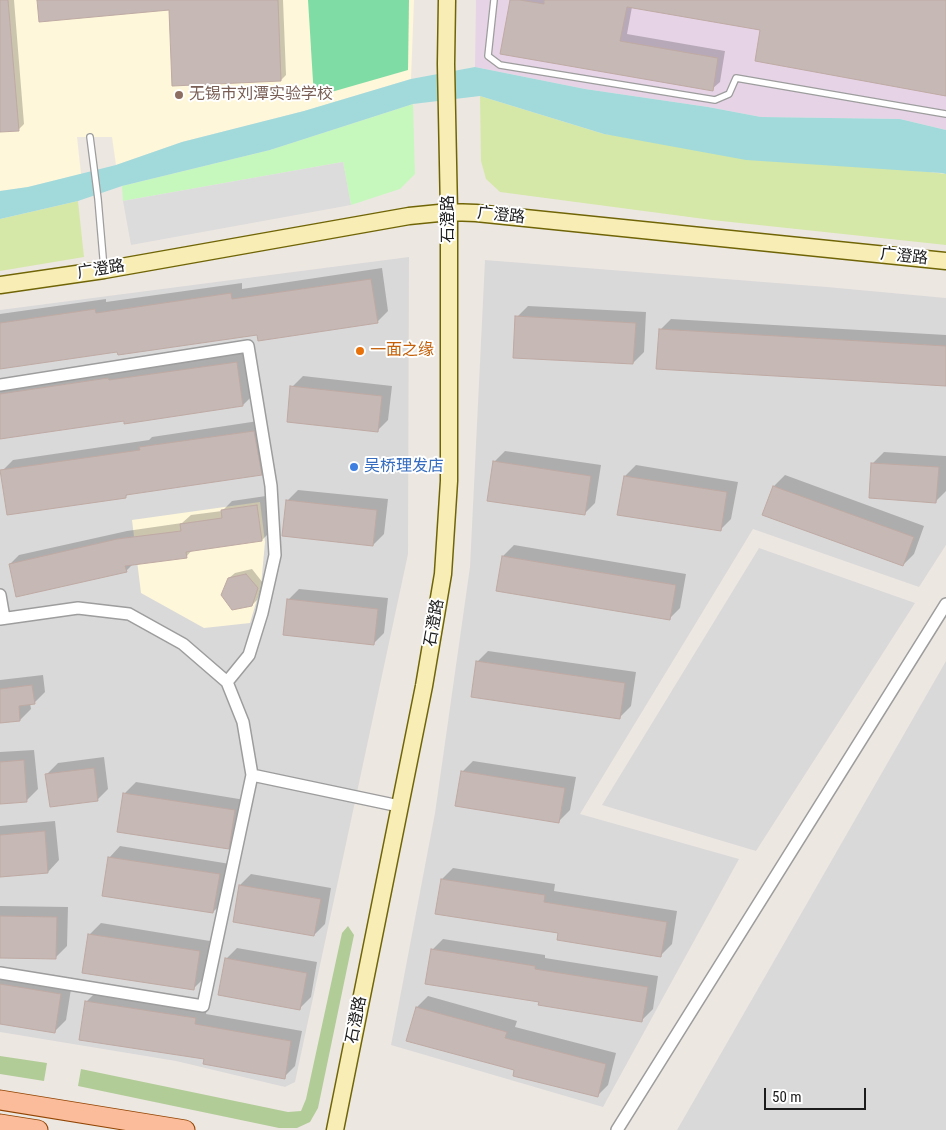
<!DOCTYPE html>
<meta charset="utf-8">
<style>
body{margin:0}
#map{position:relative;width:946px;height:1130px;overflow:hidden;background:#ede7e2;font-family:"Roboto Condensed",sans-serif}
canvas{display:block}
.scale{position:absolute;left:764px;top:1088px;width:102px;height:22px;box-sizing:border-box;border:2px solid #1c1c1c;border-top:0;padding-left:6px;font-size:15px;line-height:18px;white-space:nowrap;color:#1c1c1c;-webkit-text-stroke:4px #fff;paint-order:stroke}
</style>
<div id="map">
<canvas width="946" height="1130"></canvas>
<div class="scale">50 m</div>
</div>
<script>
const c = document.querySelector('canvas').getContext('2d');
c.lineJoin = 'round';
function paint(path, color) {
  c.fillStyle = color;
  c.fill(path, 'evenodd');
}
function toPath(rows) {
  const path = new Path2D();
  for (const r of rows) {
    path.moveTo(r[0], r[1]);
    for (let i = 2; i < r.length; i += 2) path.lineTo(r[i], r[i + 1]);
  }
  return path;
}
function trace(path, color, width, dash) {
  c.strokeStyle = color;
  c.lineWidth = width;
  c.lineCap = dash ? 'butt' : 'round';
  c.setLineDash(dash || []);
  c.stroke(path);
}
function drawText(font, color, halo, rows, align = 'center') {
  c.font = font + ' "Roboto Condensed","Noto Sans SC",sans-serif';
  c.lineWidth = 4;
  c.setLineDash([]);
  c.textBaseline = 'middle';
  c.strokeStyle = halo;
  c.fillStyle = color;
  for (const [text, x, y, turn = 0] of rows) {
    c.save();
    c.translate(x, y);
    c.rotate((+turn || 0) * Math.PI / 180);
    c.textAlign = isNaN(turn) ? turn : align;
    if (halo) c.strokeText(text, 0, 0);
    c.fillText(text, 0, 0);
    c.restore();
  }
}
const residential = toPath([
 [409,257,408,554,295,1082,285,1087,176,1061,0,1032,0,310],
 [485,260,827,287,946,298,946,545,919,587,753,529,580,814,739,859,603,1107,391,1045,435,813,470,567],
 [759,548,915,603,756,851,602,805],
 [946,661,946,1130,677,1130]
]);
const industrial = toPath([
 [476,0,946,0,946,130,900,119,761,117,708,107,585,89,475,67]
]);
const education = toPath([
 [0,0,414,0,411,79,304,111,182,142,116,165,112,137,77,137,81,174,28,187,0,191],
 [260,502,265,542,261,586,250,623,204,628,141,593,132,520]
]);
const grass = toPath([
 [480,96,604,134,946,174,946,245,712,220,500,192,486,179,481,161],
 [78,201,84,257,0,271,0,219]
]);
const forest = toPath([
 [348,926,354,935,318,1108,310,1122,297,1128,279,1128,78,1086,81,1069,288,1112,301,1111,306,1099,342,933],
 [0,1056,47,1063,44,1081,0,1074]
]);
const park = toPath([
 [413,104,415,174,400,189,351,205,343,162,123,201,122,186,270,150]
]);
const pitch = toPath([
 [308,0,409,0,408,70,314,97]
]);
const parking = toPath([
 [343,162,351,205,131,245,123,201]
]);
const water = toPath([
 [475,67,585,89,708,107,761,117,900,119,946,130,946,174,942,173,746,160,604,134,480,96,413,104,270,150,122,186,78,201,0,219,0,191,28,187,116,165,182,142,304,111,411,79]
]);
const shadow = toPath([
 [0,0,14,0,24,124,19,129,0,131],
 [39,0,283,0,286,75,281,80,170,9],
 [511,0,946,0,946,95,761,29,632,7,627,34,725,51,720,82,712,89],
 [382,268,388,311,377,322,258,333,119,350,0,367,0,314,106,299,106,302,242,283,242,289],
 [528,306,646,312,644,352,633,363,517,317],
 [671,319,946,335,946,385,660,330],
 [248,351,254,394,243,405,125,420,0,438,0,386],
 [303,376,392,386,388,420,377,431,292,387],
 [265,420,272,463,261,474,129,493,126,496,2,471,13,460,149,440,152,437],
 [505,451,601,465,595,503,584,514,494,462],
 [884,452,946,456,946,491,936,501,873,463],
 [636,465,738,482,731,519,720,530,625,476],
 [785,475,924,526,914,554,903,565,774,486],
 [298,490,388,499,384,534,373,545,287,501],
 [266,496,271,531,262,540,193,549,186,557,133,564,126,571,10,564,19,555,127,531,182,523,191,515,222,511,232,501],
 [514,545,686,574,680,608,669,619,503,556],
 [252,569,263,583,257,600,252,605,229,578,235,573],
 [299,589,388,598,384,633,373,644,288,600],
 [488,651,636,672,631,706,620,717,477,662],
 [43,675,45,692,34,703,30,703,31,709,20,720,0,722,0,680],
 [34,750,38,789,27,800,0,803,0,752],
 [104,757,108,789,97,800,47,774,58,763],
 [473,761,576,777,570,810,559,821,462,772],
 [136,782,245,800,239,837,228,848,125,793],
 [55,821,59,860,48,872,0,876,0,826],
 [120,846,230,864,224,901,213,912,109,858],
 [453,868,555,884,554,891,677,911,672,944,661,955,560,932,442,879],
 [251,874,331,888,325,924,314,935,234,921,240,885],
 [0,906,68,907,67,946,56,957,0,956],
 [101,923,210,941,204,978,193,989,90,934],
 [443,939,545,955,545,958,658,976,653,1009,642,1020,540,1001,432,950],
 [237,948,317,962,311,997,300,1008,226,959],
 [0,972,72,983,66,1020,55,1031,0,1023],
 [97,991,207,1008,206,1014,302,1031,295,1066,284,1077,205,1058,86,1002],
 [428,996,517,1021,515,1027,616,1053,608,1085,597,1096,516,1069,408,1040,417,1007]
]);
const building = toPath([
 [0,0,8,0,19,131,0,132,0,0],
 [37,0,278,0,281,81,172,86,169,10,39,22,37,0],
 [510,0,520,0,544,4,544,0,946,0,946,96,755,61,760,30,627,7,620,41,718,58,713,91,500,54,510,0],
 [371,279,378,323,258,341,257,335,118,355,117,352,0,369,0,323,95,309,96,313,231,293,232,299,371,279],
 [515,316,636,323,633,364,513,358,515,316],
 [659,329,946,346,946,386,656,369,659,329],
 [237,362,243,406,124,424,124,421,0,439,0,394,108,378,109,380,237,362],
 [290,386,382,396,378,432,287,422,290,386],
 [254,431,262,475,126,495,126,498,7,515,0,470,140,450,139,447,254,431],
 [493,461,591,476,585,515,487,501,493,461],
 [871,463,939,467,936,503,869,498,871,463],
 [624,476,727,492,721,531,617,515,624,476],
 [773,486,914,537,903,566,762,515,773,486],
 [286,500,377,510,373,546,282,536,286,500],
 [257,505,262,541,186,552,187,558,125,566,127,572,16,597,9,564,117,539,181,531,180,524,222,518,221,510,257,505],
 [502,556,676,585,670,620,496,591,502,556],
 [246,574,258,588,252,606,232,610,221,595,228,578,246,574],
 [287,599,378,609,374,645,283,635,287,599],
 [476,661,625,683,620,719,471,697,476,661],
 [32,685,35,704,19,706,20,721,0,723,0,689,32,685],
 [24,760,27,802,0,804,0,762,24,760],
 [94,768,98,801,50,807,45,774,94,768],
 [461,771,565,788,559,823,455,806,461,771],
 [123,793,235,810,229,849,117,832,123,793],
 [45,831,48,873,0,877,0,835,45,831],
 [108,857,220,874,213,913,102,896,108,857],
 [441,879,545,895,544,902,667,922,661,957,557,940,558,933,435,914,441,879],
 [239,885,321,899,314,936,233,922,239,885],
 [0,916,57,917,56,959,0,958,0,916],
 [88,934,200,951,194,990,82,973,88,934],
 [431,949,535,966,535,969,648,987,642,1022,538,1005,539,1002,425,984,431,949],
 [225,958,307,973,300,1010,218,995,225,958],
 [0,984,61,994,55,1033,0,1024,0,984],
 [85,1001,196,1018,195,1024,291,1041,285,1079,203,1064,204,1059,79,1040,85,1001],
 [416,1007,507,1032,505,1038,606,1064,598,1097,513,1076,514,1070,406,1041,416,1007]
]);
const lane = toPath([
 [494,0,488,56,500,65,715,100,729,94,736,78,946,114],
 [90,137,98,199,104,269]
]);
const street = toPath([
 [0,385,248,346,271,486,275,555,262,613,249,655,227,682],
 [0,595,4,618],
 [0,619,78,608,129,614,183,644,227,682,243,722,252,775,399,806],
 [0,973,203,1006,252,775],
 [617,1130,946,604]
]);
const secondary = toPath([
 [0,285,104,270,409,216,449,212,476,213,946,261],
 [335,1130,424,686,443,574,449,481,449,212,446,64,447,0]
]);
const primary = toPath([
 [0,1100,185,1130],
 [0,1124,38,1130]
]);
const markers = [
 [179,95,5,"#8d6e63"],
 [360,351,5,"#e8710a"],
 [354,467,5,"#3f7fe0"]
];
const educationNames = [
 ["无锡市刘潭实验学校",189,95]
];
const streetNames = [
 ["广澄路",501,216,6],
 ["石澄路",449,219,-90],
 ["广澄路",904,257,6],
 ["广澄路",101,270,-9],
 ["石澄路",435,623,-80],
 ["石澄路",357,1020,-79]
];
const foodNames = [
 ["一面之缘",370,351]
];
const shopNames = [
 ["吴桥理发店",364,467]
];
paint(residential, '#dad9d9');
paint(industrial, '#e6d4e6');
paint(education, '#fef7da');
paint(grass, '#d5e8a8');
paint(forest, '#b2cc97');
paint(park, '#c6f8be');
paint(pitch, '#80dca5');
paint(parking, '#dcdcdc');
paint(water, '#a2dadb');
paint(shadow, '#0003');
paint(building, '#c5b8b5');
trace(building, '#bfaaa4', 1);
trace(lane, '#9d9d9d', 8);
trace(street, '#9d9d9d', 14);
trace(secondary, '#706506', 19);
trace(primary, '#924402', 21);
trace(lane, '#fff', 5.5);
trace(street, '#fff', 11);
trace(secondary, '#f8edb5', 16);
trace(primary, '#fabc9a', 19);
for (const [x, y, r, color] of markers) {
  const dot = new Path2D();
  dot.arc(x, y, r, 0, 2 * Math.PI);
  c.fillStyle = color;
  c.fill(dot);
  trace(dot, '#fff', 2);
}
drawText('16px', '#785e54', '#fff', educationNames, 'left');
drawText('16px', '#1c1c1c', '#fff', streetNames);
drawText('16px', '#c56008', '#fff', foodNames, 'left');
drawText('16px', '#366cbe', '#fff', shopNames, 'left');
</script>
